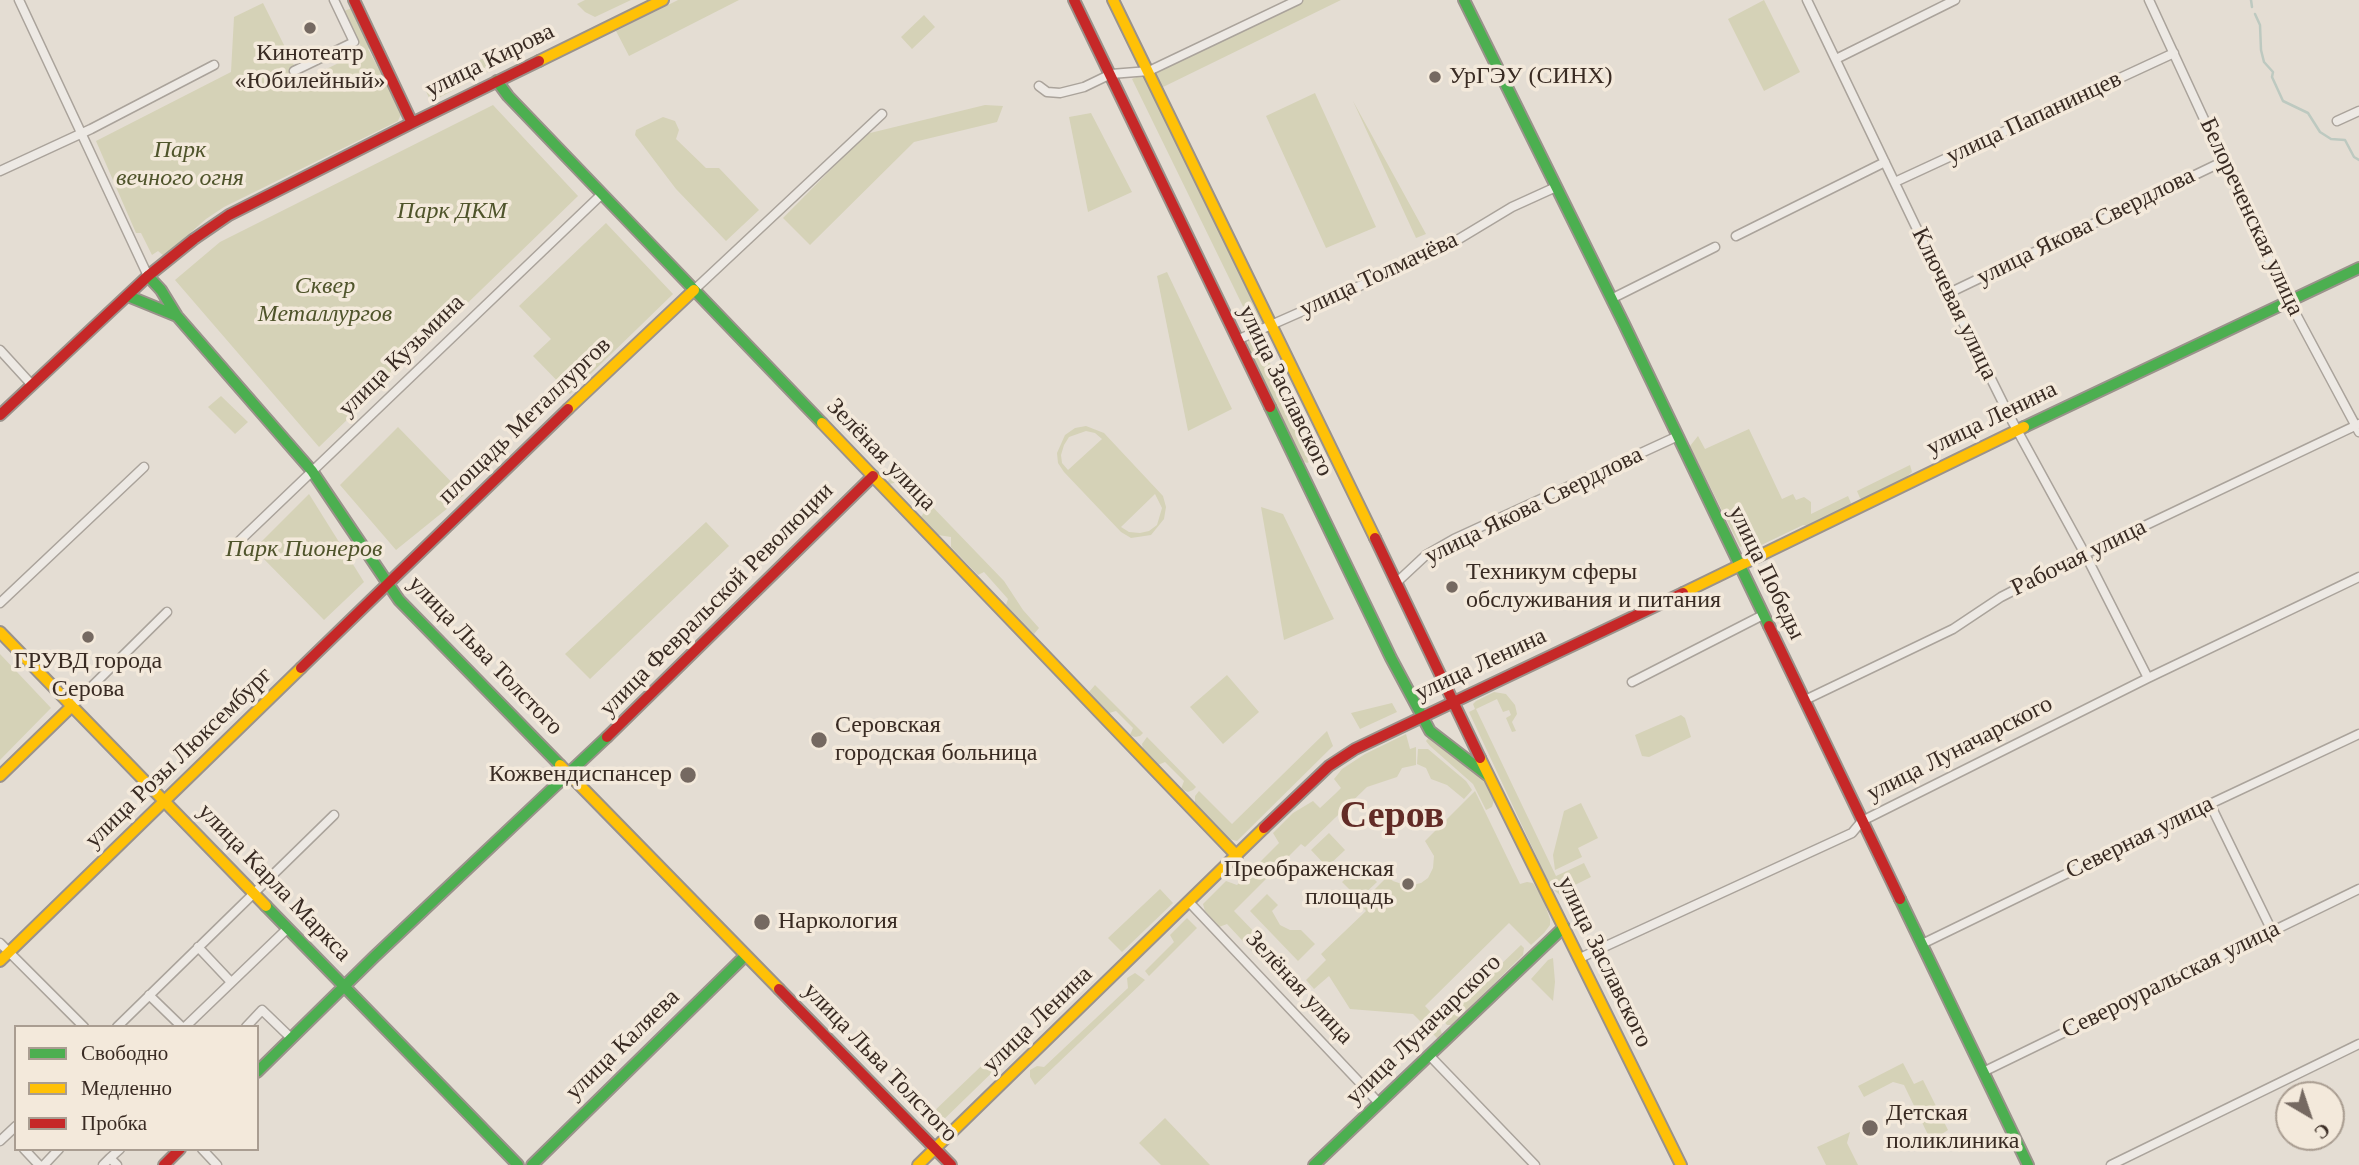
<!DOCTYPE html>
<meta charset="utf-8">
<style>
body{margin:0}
#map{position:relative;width:2359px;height:1165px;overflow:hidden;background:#e4ddd3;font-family:"Times New Roman",serif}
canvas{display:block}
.legend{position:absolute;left:14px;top:1025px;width:245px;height:126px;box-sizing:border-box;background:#f3e9db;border:2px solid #a99d91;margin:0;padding:9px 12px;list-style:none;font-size:21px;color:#392b23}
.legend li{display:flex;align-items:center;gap:14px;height:35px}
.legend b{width:35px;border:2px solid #a99d91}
.north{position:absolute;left:2275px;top:1081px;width:70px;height:70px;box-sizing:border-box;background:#f3e9db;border:2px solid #a99d91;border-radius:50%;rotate:141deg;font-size:19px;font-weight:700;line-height:28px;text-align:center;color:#392b23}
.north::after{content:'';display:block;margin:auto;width:24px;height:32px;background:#756961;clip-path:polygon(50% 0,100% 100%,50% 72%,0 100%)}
</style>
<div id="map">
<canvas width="2359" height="1165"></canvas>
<ul class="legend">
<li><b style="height:9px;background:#4caf50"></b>Свободно</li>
<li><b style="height:9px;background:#ffc107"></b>Медленно</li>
<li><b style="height:9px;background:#c62828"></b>Пробка</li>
</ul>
<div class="north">С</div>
</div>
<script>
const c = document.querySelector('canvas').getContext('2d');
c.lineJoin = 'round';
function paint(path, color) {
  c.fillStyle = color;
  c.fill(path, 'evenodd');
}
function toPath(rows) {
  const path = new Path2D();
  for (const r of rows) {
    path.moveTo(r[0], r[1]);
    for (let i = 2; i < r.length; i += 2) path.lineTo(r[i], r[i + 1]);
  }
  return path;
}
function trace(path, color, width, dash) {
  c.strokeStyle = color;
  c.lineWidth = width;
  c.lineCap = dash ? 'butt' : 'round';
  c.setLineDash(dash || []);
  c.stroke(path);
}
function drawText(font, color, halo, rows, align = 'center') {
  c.font = font + ' "Times New Roman",serif';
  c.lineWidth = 7;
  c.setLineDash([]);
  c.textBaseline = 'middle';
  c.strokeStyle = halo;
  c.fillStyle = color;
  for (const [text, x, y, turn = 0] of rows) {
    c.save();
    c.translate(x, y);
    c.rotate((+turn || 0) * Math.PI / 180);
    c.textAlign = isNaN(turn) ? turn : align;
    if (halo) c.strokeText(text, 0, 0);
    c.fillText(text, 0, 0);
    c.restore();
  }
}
const green = toPath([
 [585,0,631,0,595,17,585,12,577,4],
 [678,0,739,0,629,56,616,31],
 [1298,0,1341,0,1159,89,1272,323,1255,331,1132,79],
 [1764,0,1800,72,1764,91,1728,19],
 [263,3,302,81,363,51,344,11,352,8,371,47,368,49,402,112,398,121,224,207,206,219,164,256,158,251,152,255,141,233,136,233,96,141,231,72,234,17],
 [924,15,935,27,912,49,901,37],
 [515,43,517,54,501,65,431,102,424,87],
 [1315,93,1376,227,1326,248,1266,116],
 [1353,101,1426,234,1416,238],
 [493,105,578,196,319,447,175,280,220,242],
 [985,105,1003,106,997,122,914,142,810,245,783,218,866,134],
 [1091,113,1132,192,1088,212,1069,117],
 [663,117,675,121,679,130,676,139,706,168,719,168,759,210,726,241,676,189,635,135,636,130],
 [606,223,673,294,570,394,533,356,551,339,519,306],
 [1167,272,1232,409,1188,431,1157,276],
 [1256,334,1316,458,1307,463,1302,461,1247,348,1248,340],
 [221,396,248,422,235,434,208,407],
 [1086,426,1104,433,1163,496,1166,507,1164,519,1151,535,1131,538,1121,532,1064,472,1058,463,1057,453,1065,435,1075,428],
 [1086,431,1095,433,1102,439,1068,470,1062,463,1061,455,1064,445,1069,437],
 [1155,494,1162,508,1157,525,1149,531,1140,533,1129,532,1121,527],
 [398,427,464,495,396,550,340,485],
 [1749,429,1782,499,1793,494,1796,500,1804,497,1811,502,1811,514,1848,496,1851,503,1849,508,1812,526,1803,525,1751,550,1748,544,1740,547,1690,446,1698,436,1705,449],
 [1910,465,1912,472,1900,483,1863,500,1860,498,1857,491],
 [898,471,1004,581,1023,610,1039,628,1034,634,1006,605,1008,599,984,572,978,575,951,547,951,537,938,535,921,517,925,511,897,482,890,484,887,482],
 [309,494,364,582,324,620,254,549],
 [1261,507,1283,514,1334,619,1284,640],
 [706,522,729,546,590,679,565,654],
 [0,654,51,708,0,760],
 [1227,675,1259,712,1223,744,1190,707],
 [1095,685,1143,733,1140,736,1135,737,1130,735,1133,728,1116,711,1109,713,1089,692],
 [1494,692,1506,694,1515,705,1517,714,1512,722,1516,731,1512,732,1506,718,1511,715,1509,710,1503,712,1497,699,1476,709,1556,876,1584,863,1591,877,1563,891,1564,894,1560,895,1555,891,1547,879,1469,712,1475,709,1473,704,1476,701],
 [1392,703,1397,712,1360,729,1351,713],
 [1681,715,1685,718,1691,737,1649,757,1642,756,1635,735],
 [1327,731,1333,746,1237,841,1229,839,1195,804,1195,796,1199,791,1232,824],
 [1406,734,1410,749,1416,747,1416,765,1402,768,1397,777,1367,787,1305,847,1301,844,1234,911,1290,969,1279,980,1227,924,1219,927,1205,911,1203,904,1226,881,1237,885,1279,843,1273,833,1293,813,1313,801,1320,808,1335,794,1341,788,1334,779,1342,769,1365,754],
 [1147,737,1196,787,1193,790,1188,792,1181,789,1184,781,1165,762,1158,765,1143,749,1142,744],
 [1429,737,1482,777,1494,800,1492,807,1486,810,1473,784,1430,746,1426,741],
 [1418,749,1428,749,1466,781,1472,790,1464,799,1447,785,1431,779,1426,768,1417,764],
 [1475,791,1520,884,1527,882,1533,883,1543,899,1550,919,1550,925,1544,933,1531,945,1509,923,1425,1006,1440,1022,1439,1025,1442,1034,1438,1039,1413,1014,1350,1009,1329,976,1314,989,1306,980,1326,960,1321,954,1366,911,1360,904,1388,876,1393,881,1408,886,1421,883,1428,878,1433,868,1434,856,1425,841],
 [1581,803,1598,838,1578,848,1582,857,1555,870,1553,855,1564,811],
 [1329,833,1345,850,1327,867,1311,850],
 [1360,865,1377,882,1359,899,1342,882],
 [1160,889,1173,903,1122,952,1108,938],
 [1267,894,1278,905,1272,911,1280,925,1290,930,1301,930,1315,944,1298,961,1250,911],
 [1187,918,1197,928,1149,976,1145,971,1174,942,1170,935],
 [1521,945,1524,948,1523,955,1452,1025,1447,1025,1443,1020],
 [1553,958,1555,982,1553,1001,1531,979,1548,960],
 [1135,973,1145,980,1035,1085,1030,1077,1030,1070,1037,1066,1044,1067,1128,988,1127,978],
 [996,1052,1005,1060,936,1127,930,1122,930,1115],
 [1903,1063,1914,1084,1923,1080,1948,1130,1931,1141,1904,1085,1893,1082,1864,1097,1858,1086],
 [1165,1118,1210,1165,1161,1165,1139,1143],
 [1850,1132,1847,1143,1858,1165,1826,1165,1817,1147]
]);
const stream = toPath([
 [2251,0,2252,7],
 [2255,14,2260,25,2261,50,2264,62,2273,72,2272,77,2283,101,2308,113,2320,132,2331,139,2345,140,2354,157,2359,160]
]);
const street = toPath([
 [19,0,148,276],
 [1807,0,1928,252,2011,419,2085,554,2148,678],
 [2149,0,2282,288,2359,432],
 [1836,59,1955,0],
 [294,71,354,42,334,0],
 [1039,86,1047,92,1060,93,1084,87,1111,74,1149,71,1298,0],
 [2337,121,2359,111],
 [0,171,91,129,214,65],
 [1895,182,2174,53],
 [1736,236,1885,162],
 [694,290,882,114],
 [1949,293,2224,161],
 [1611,299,1715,247],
 [1237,340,1439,251,1512,207,1556,187],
 [0,350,32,385],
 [232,548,602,194],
 [1396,583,1426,555,1454,539,1678,436],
 [0,603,144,467],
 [1632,682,1763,615],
 [1805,700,1953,629,2001,597,2085,554,2359,424],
 [71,707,167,612],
 [2210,804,2272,931],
 [1189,902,1379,1103],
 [0,943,84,1027],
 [1922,944,2210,804,2359,734],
 [198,947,231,982],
 [1580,958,1852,833,1862,821,2148,678,2359,577],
 [149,995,182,1027],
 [117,1027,334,815],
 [185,1027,288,928],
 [246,1027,262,1010,291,1038],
 [1429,1055,1535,1165],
 [1983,1072,2359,889],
 [0,1141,16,1126],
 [24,1149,39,1165],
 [202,1149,217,1165],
 [110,1158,120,1149],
 [44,1165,59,1149],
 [103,1165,110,1158,117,1165],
 [2111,1165,2359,1044]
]);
const fast = toPath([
 [1464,0,1624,324,1769,626],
 [497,81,508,96,822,423],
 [148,276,161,290,177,316,312,471,399,600,560,765],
 [128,296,177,316],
 [1270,407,1391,658,1430,731,1487,775],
 [2024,427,2359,268],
 [1900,899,2028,1165],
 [266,906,518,1165],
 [257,1072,374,957,607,737],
 [532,1165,745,956],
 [1314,1165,1564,927]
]);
const slow = toPath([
 [1113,0,1375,538],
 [539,61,663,0],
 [568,409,694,290],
 [822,423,1237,856],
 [1683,593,2024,427],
 [0,632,266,906],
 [1480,758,1681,1165],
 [560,765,779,989],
 [0,776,71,707],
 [0,961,301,668],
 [918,1165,1264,828]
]);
const jam = toPath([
 [354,0,412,123,539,61],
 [1074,0,1270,407],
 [0,415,148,276,194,239,229,215,412,123],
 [1375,538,1480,758],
 [1769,626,1900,899],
 [301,668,568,409],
 [607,737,873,476],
 [1264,828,1329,766,1355,749,1683,593],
 [779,989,951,1165],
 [164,1165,180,1149]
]);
const markers = [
 [310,28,7,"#756961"],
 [1435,77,7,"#756961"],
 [1452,587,7,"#756961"],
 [88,637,7,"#756961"],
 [819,740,9,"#756961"],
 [688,775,9,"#756961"],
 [1408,884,7,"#756961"],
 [762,922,9,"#756961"],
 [1870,1128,9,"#756961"]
];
const poiNames = [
 ["Кинотеатр",310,54,"center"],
 ["«Юбилейный»",310,82,"center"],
 ["УрГЭУ (СИНХ)",1449,77],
 ["Техникум сферы",1466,573],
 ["обслуживания и питания",1466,601],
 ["ГРУВД города",88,662,"center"],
 ["Серова",88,690,"center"],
 ["Серовская",835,726],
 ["городская больница",835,754],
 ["Кожвендиспансер",672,775,"right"],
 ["Преображенская",1394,870,"right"],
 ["площадь",1394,898,"right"],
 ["Наркология",778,922],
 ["Детская",1886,1114],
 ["поликлиника",1886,1142]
];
const streetNames = [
 ["улица Кирова",490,61,-26],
 ["улица Папанинцев",2034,118,-25],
 ["Белореченская улица",2251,217,65],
 ["улица Якова Свердлова",2086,227,-26],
 ["улица Толмачёва",1379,275,-25],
 ["Ключевая улица",1954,304,64],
 ["улица Кузьмина",402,356,-44],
 ["улица Заславского",1285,391,64],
 ["улица Ленина",1992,419,-26],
 ["площадь Металлургов",525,421,-44],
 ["Зелёная улица",881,455,46],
 ["улица Якова Свердлова",1534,506,-26],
 ["Рабочая улица",2079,558,-26],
 ["улица Победы",1766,573,64],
 ["улица Февральской Революции",717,600,-45],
 ["улица Льва Толстого",485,656,46],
 ["улица Ленина",1481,665,-25],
 ["улица Луначарского",1960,749,-27],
 ["улица Розы Люксембург",179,758,-44],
 ["Северная улица",2140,838,-26],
 ["улица Карла Маркса",274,883,46],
 ["улица Заславского",1604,962,64],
 ["Североуральская улица",2171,980,-26],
 ["Зелёная улица",1299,988,47],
 ["улица Ленина",1038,1020,-44],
 ["улица Луначарского",1424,1030,-44],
 ["улица Каляева",623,1045,-44],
 ["улица Льва Толстого",880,1063,46]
];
const parkNames = [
 ["Парк",180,151],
 ["вечного огня",180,179],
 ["Парк ДКМ",452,212],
 ["Сквер",325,287],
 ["Металлургов",325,315],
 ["Парк Пионеров",304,550]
];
const townNames = [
 ["Серов",1392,817]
];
paint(green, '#d5d2b7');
trace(stream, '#bdc9c0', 2.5);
trace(street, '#aaa39b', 11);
trace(fast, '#9a928b', 14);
trace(slow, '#9a928b', 14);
trace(jam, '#9a928b', 14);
trace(street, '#ede9e4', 8);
trace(fast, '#4caf50', 10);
trace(slow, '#ffc107', 10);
trace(jam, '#c62828', 10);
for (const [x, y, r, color] of markers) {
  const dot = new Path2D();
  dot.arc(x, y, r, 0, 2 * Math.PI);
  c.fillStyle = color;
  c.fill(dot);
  trace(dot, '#f3e9db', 2.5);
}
drawText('24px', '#392b23', '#f3e9db', poiNames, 'left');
drawText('24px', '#392b23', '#f3e9db', streetNames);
drawText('italic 24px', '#4f542b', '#f3e9db', parkNames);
drawText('bold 38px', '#622b26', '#f3e9db', townNames);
</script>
